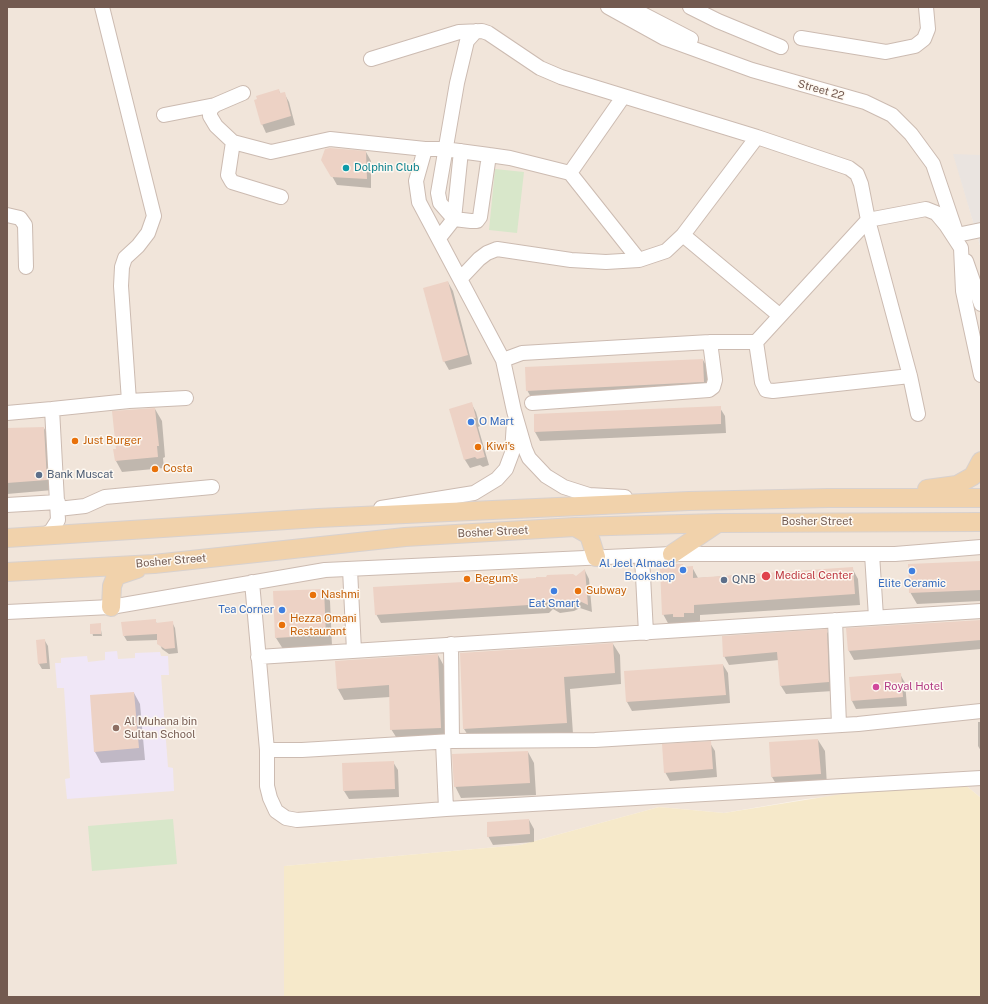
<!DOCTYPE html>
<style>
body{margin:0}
#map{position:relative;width:988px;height:1004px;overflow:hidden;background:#faf3eb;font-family:"Public Sans",sans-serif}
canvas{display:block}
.frame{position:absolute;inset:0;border:8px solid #735a50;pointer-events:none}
</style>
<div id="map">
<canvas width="988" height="1004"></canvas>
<div class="frame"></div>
</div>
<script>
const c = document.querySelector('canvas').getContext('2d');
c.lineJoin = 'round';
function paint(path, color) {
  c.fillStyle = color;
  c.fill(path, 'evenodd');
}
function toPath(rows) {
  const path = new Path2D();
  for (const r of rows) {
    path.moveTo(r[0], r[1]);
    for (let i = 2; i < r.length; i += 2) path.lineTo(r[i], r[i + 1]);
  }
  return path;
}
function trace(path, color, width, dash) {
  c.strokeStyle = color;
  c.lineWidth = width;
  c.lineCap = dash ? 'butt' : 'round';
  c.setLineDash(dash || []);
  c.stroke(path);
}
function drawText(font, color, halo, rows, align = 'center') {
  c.font = font + ' "Public Sans",sans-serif';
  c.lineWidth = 3;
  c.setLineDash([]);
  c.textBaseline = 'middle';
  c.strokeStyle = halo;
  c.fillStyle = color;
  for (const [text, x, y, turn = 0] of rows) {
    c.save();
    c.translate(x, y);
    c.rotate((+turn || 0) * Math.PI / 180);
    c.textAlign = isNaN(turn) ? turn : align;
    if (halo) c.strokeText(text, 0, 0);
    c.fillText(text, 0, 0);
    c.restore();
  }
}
const residential = toPath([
 [7,7,981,7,981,155,954,155,981,249,981,798,963,783,806,799,724,813,659,807,520,845,285,866,284,997,7,997]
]);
const industrial = toPath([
 [953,154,981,155,981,249]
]);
const education = toPath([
 [117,651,118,659,135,658,135,653,160,652,161,656,168,656,169,675,161,675,168,767,173,768,174,791,67,799,65,779,70,778,64,688,57,688,55,663,61,663,61,658,87,656,88,662,105,660,105,652]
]);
const green = toPath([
 [495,169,524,172,517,233,489,230],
 [173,819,177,864,92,871,88,826]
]);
const sand = toPath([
 [911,783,963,783,981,798,981,997,284,997,284,866,520,845,659,807,724,813]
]);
const shadow = toPath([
 [279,91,281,94,284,93,289,102,295,125,266,133,262,124],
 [366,152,371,161,371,188,337,185,323,160],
 [448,282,453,291,472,364,449,370,444,361],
 [703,360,708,369,709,390,532,399,527,390],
 [471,403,476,412,480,426,478,427,489,465,483,467,480,465,470,468,465,460],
 [720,408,725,416,726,433,540,441,535,432,535,415],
 [155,409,162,421,165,457,163,458,164,468,122,472,116,461],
 [44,428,50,439,53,490,7,494,7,429],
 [981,562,981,601,917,604,910,592],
 [682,565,684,567,692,567,698,578,852,568,858,579,860,605,700,615,700,624,669,625,663,614],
 [585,571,589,579,592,612,580,608,574,611,560,613,553,609,549,613,381,623,376,614,576,577],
 [323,590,330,601,332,646,283,649,276,638],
 [155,620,157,624,172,622,175,628,178,653,169,654,162,649,158,640,127,641,124,636],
 [981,621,981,649,854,660,849,651,847,629],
 [100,624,102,636,93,636,91,625],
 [826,630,831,639,833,691,786,694,781,686,779,660,729,665,724,656],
 [45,641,48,646,50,669,42,669,39,664],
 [613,644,620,655,621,684,570,689,573,734,471,740,464,729],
 [438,655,444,666,447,738,398,740,391,729,390,697,344,700,338,689,336,662],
 [723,665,728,673,730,703,632,711,627,702,625,672],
 [900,674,905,683,907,706,856,709,852,701,850,678],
 [134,693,140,704,145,760,101,763,95,752],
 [978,722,981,722,981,751,978,746],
 [818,740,825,751,827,786,779,789,772,777,770,743],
 [710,743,715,751,717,777,670,781,665,772],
 [528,752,534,763,536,795,461,798,455,786],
 [393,762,398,770,399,797,349,799,344,791],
 [529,820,534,829,534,842,493,845,488,836]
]);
const building = toPath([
 [279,89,280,93,285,92,291,116,261,125,254,100,257,99,256,96],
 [330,148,366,151,367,179,331,177,321,160,325,149],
 [448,281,468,355,443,362,423,288],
 [703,359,704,382,526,391,525,367],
 [472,402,476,418,474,418,485,457,477,459,475,457,464,460,449,409],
 [721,406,721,424,534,432,534,414],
 [155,408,159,446,157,446,158,457,115,461,113,449,116,449,112,411],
 [44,427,47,480,7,483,7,428],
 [981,561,981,590,909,593,908,564],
 [669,564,683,564,683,567,693,566,693,578,853,567,855,594,694,605,694,613,684,613,684,617,673,617,673,614,662,615,660,568,670,567],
 [585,569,588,605,575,599,569,603,555,605,548,601,544,604,375,615,373,587,536,578,536,577,546,577,547,575,573,574,576,576],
 [324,589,326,635,275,638,273,591],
 [156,619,156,623,173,621,175,648,165,649,157,644,157,634,123,636,121,622],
 [981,620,981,640,848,651,846,628],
 [101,623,101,634,90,634,90,624],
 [827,629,829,682,780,686,777,652,723,657,722,636],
 [45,639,47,663,38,664,36,640],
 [613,643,615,673,564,677,567,723,463,729,460,653],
 [438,654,441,728,390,730,389,685,337,689,335,661],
 [723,664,726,695,626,702,624,671],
 [901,673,903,697,851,701,849,677],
 [134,692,139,748,94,752,90,695],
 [818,739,821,774,771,777,769,742],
 [711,741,713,769,664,773,662,744],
 [528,751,530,783,454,787,452,754],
 [394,761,395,789,343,791,342,763],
 [529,819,530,834,487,837,487,822]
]);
const minor = toPath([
 [102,7,154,216,148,233,138,246,125,258,122,267,121,286,129,401],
 [608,7,664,38,752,70,865,102,892,115,911,134,933,164,956,232],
 [629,7,691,39],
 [690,7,718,21,781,47],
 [476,31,467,41,457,83,438,193,440,203,454,219,471,221,477,221,480,217,489,155],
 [801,38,886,52,915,46,924,39,928,29,926,7],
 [371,59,459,32,482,31,488,33,540,68,561,77,757,137,849,168,857,174,861,184,868,220,926,209,936,213,946,225,961,248,963,291,981,375],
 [243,93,215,105,210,110,210,116,216,126,233,142,271,152,330,139,425,149,444,149,489,155,510,158,570,173],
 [623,97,570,173,639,260],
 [164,115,215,105],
 [233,142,228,175,232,182,281,197],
 [425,149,416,181,419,202,503,360,514,411,525,449,529,458,546,476,564,487,589,495,625,497],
 [7,215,20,218,25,225,26,267],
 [683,235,779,315],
 [957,235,981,230],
 [439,238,454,219,461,151],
 [966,261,981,304],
 [461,278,479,259,487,253,497,249,571,260,606,262,639,260,666,251,683,235,757,137],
 [503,360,522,353,710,342,756,342],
 [910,376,773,391,766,390,762,382,756,342,868,220,910,376,918,414],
 [532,403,709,390,713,387,715,380,710,342],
 [52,409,129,401,186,398],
 [7,413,52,409,58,520,51,531,42,536],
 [7,505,58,502],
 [381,508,474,493,497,479,506,469,512,453,514,422],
 [58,509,85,506,105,497,212,487],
 [872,554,876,617],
 [642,557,646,633],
 [350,569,354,651],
 [252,582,267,750,267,786,270,798,276,811,286,818,297,820,446,809],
 [7,612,111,607,325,570,672,554,895,554,981,547],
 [835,620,839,725],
 [451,644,452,741],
 [258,657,981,611],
 [443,742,446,809,981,778],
 [267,750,302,750,452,741,595,740,858,724,981,711]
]);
const major = toPath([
 [927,489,957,485,973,476,981,461],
 [575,527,589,535,596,557],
 [7,538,318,518,689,501,828,498,981,498],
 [672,554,718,523],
 [7,572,154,564,405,537,575,527,718,523,981,522],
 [111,607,112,586,116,576,137,569]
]);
const markers = [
 [346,168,4,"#0f9aa8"],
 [471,422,4,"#3f7fe0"],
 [75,441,4,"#e8710a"],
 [478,447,4,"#e8710a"],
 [155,469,4,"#e8710a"],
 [39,475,4,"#5c6f8a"],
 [683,570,4,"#3f7fe0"],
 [912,571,4,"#3f7fe0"],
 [766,576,5,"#e0444e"],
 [467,579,4,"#e8710a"],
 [724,580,4,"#5c6f8a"],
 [554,591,4,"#3f7fe0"],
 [578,591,4,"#e8710a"],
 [313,595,4,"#e8710a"],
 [282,610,4,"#3f7fe0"],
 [282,625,4,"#e8710a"],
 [876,687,4,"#d1479c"],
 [116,728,4,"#8d6e63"]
];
const streetNames = [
 ["Street 22",821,90,16],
 ["Bosher Street",817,522],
 ["Bosher Street",493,532,-3],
 ["Bosher Street",171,561,-5]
];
const cultureNames = [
 ["Dolphin Club",354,168]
];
const shopNames = [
 ["O Mart",479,422,"left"],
 ["Al Jeel Almaed",675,564],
 ["Bookshop",675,577],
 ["Elite Ceramic",912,584,"center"],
 ["Eat Smart",554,604,"center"],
 ["Tea Corner",274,610]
];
const foodNames = [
 ["Just Burger",83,441],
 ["Kiwi's",486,447],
 ["Costa",163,469],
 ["Begum's",475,579],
 ["Subway",586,591],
 ["Nashmi",321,595],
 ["Hezza Omani",290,619],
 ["Restaurant",290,632]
];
const serviceNames = [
 ["Bank Muscat",47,475],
 ["QNB",732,580]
];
const healthNames = [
 ["Medical Center",775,576]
];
const hotelNames = [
 ["Royal Hotel",884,687]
];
const educationNames = [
 ["Al Muhana bin",124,722],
 ["Sultan School",124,735]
];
paint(residential, '#f1e5da');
paint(industrial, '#eae4e0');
paint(education, '#f0e7f7');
paint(green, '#d8e7ca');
paint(sand, '#f6e9ca');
paint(shadow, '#0003');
paint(building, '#edd2c5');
trace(minor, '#ccbbb1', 16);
trace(major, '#d8d1ce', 20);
trace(minor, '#fff', 14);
trace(major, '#f1d2ab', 18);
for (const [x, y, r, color] of markers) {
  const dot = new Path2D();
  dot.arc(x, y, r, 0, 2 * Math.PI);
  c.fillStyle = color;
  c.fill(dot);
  trace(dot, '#fdf8f1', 1.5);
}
drawText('11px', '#735a50', '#fdf8f1', streetNames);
drawText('11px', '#0d838f', '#fdf8f1', cultureNames, 'left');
drawText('11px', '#366cbe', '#fdf8f1', shopNames, 'right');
drawText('11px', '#c56008', '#fdf8f1', foodNames, 'left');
drawText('11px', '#4e5e75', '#fdf8f1', serviceNames, 'left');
drawText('11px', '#be3a42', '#fdf8f1', healthNames, 'left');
drawText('11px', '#b23c85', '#fdf8f1', hotelNames, 'left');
drawText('11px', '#785e54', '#fdf8f1', educationNames, 'left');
</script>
